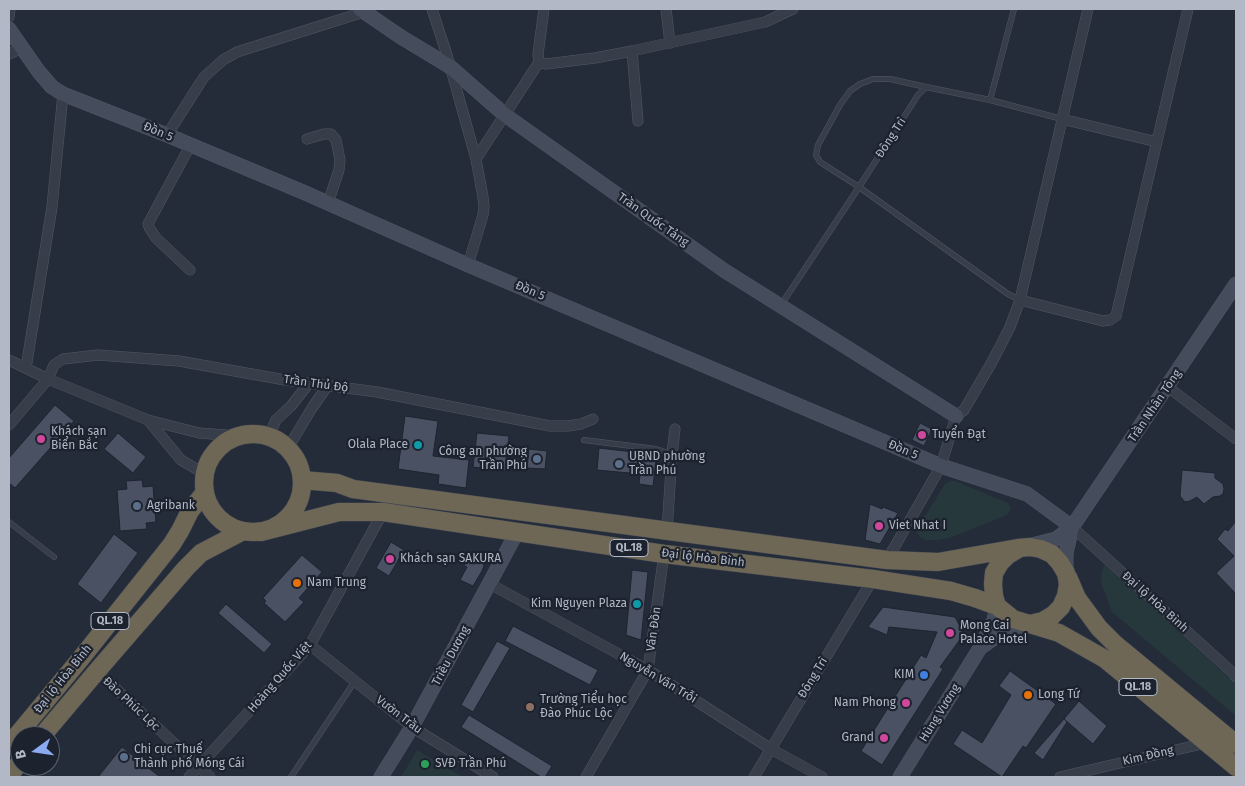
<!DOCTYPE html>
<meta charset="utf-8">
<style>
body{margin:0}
#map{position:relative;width:1245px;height:786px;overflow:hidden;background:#242b39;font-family:"Fira Sans",sans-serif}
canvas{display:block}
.frame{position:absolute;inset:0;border:10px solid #b2b8c5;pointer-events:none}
.north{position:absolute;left:10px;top:726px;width:50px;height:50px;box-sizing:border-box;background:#1c222e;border:1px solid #585e6a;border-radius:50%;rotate:256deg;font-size:14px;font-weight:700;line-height:20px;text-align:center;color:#b2b8c5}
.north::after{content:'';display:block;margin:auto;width:18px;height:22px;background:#8caaf0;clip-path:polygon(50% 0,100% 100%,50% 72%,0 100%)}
</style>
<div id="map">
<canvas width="1245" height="786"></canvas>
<div class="frame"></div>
<div class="north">B</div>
</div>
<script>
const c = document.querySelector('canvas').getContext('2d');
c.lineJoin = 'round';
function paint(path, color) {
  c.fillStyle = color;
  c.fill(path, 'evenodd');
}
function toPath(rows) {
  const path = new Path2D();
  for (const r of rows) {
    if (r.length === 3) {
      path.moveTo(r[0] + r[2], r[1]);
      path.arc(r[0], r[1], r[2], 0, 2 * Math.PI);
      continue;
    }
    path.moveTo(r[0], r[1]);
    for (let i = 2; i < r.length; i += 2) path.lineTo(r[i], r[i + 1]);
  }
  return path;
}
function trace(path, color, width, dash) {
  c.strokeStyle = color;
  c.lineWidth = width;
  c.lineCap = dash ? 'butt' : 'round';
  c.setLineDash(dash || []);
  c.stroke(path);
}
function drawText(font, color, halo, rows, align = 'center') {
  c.font = font + ' "Fira Sans",sans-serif';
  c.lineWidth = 4.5;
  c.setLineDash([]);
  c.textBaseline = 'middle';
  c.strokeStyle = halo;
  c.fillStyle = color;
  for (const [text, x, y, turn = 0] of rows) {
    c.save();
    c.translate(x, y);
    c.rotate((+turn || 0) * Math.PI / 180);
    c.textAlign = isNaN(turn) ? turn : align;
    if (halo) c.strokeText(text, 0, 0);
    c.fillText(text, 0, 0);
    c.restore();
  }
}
const green = toPath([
 [950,481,955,481,1008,503,1011,509,1007,515,950,538,936,540,926,540,920,537,917,533,917,529,945,484],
 [1104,564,1236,684,1236,716,1112,612,1102,585,1101,576],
 [417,750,463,777,401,777]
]);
const building = toPath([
 [55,405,74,421,15,488,9,483,9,458,55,405],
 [405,416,438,421,433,456,469,460,466,488,438,484,439,475,398,469,405,416],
 [920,423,932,429,924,446,912,440,920,423],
 [118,433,146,457,133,473,104,449,118,433],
 [477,433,509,436,505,471,473,467,477,433],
 [599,448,642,453,641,459,656,461,653,486,639,484,640,474,597,470,599,448],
 [529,449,547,451,545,469,527,468,529,449],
 [1182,470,1215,473,1215,478,1223,484,1224,489,1223,494,1220,496,1213,497,1204,504,1197,497,1190,501,1185,502,1180,496,1182,470],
 [142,480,143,487,153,486,156,522,146,523,147,529,120,531,117,490,127,489,126,481,142,480],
 [870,504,882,509,883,507,898,513,880,544,865,540,870,504],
 [1236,521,1236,594,1216,573,1234,556,1217,539,1225,529,1228,531,1236,521],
 [114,534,138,553,101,603,77,584,114,534],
 [391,542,404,550,389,576,376,568,391,542],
 [302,555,322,572,299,598,304,602,285,622,264,603,266,601,263,598,302,555],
 [469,555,483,562,484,566,482,571,473,586,460,580,467,567,464,566,469,555],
 [632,570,648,572,641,640,626,635,632,570],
 [226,604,272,644,264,653,218,613,226,604],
 [883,607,955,617,964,634,940,667,943,669,882,765,861,751,921,655,926,658,937,632,889,627,887,635,868,627,883,607],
 [513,626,598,670,590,685,505,641,513,626],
 [497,641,510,648,473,712,461,705,497,641],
 [1010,671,1056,704,1026,748,1023,746,1002,777,953,744,962,730,982,743,1011,695,999,686,1010,671],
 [1079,701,1107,726,1093,744,1064,719,1079,701],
 [469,715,552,766,545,777,541,777,461,727,469,715],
 [1064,719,1067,722,1043,760,1034,753,1064,719],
 [122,747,160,777,98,777,122,747]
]);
const lane = toPath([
 [926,87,890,79,873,79,860,84,850,91,840,105,818,145,816,155,820,162,859,187,1008,294,1020,300],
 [990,100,1014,9],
 [781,305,859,187,918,95,926,87,990,100,1062,119],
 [584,440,656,449,672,454],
 [9,522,54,557],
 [291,777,355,681]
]);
const street = toPath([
 [432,9,447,55,476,159,483,197,484,207,483,215,468,265],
 [666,9,670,43],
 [9,17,10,9],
 [632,51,638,121],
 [9,54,22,48],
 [539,62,546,64,595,58,632,51,765,22,793,9],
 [1062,119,1157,142],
 [167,135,204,77,223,60,237,52,364,12],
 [307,139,324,134,331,134,336,140,340,160,339,170,328,203],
 [190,146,148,224,150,229,156,238,190,270],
 [476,159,539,62,538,54,544,9],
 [1020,300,1103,321,1110,320,1116,316,1188,9],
 [9,360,48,379,148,420,199,433,238,436],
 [26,368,52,207,63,94],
 [1168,387,1236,439],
 [148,420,181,460,205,474],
 [9,425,48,379,54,365,63,359,98,355,179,361,285,380,377,392,550,426,568,426,581,424,593,419],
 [269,436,276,420,291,406,309,383],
 [288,448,312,408,328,385],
 [1072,527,1233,673,1236,677],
 [667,531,672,454,675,429],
 [887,560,941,466,956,416,964,410,992,362,1010,327,1020,300,1088,9],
 [490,584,648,670,771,749,822,777],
 [310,645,412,727,493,777],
 [97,671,210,777],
 [189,777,310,645,383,512],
 [586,777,648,670,664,554],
 [754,777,873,579],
 [1060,777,1206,743]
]);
const secondary = toPath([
 [360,9,401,37,449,66,505,115,725,271,956,416],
 [9,29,39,72,52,87,63,94,167,135,303,192,468,265,941,466,1027,494,1072,527],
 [1028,546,1056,539,1072,527,1236,284],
 [1066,573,1066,553,1072,527],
 [983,646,1001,633,1017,627,1030,624],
 [381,777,412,727,517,532],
 [900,777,980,648,994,620,997,606]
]);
const highway = toPath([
 [253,483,49],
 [302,480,337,483,353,489,887,560,938,562,1018,548,1030,547,1041,549,1052,554,1060,563,1066,573,1068,584,1066,596,1061,607,1053,615,1043,621,1030,624],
 [261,532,339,512,383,512,664,554,873,579,951,591,975,598,997,606],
 [1018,549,1008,555,1000,563,994,573,993,584,994,596,997,606,1013,619,1059,633,1105,659,1236,767],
 [1068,577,1077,598,1099,628,1115,644,1236,744],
 [42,736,97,671,186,568,201,553,243,531],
 [9,745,82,657,172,544,180,531,190,511,205,492],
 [9,776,20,762]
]);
const markers = [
 [922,435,5,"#d1479c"],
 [41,439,5,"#d1479c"],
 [418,445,5,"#0f9aa8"],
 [537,459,5,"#5c6f8a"],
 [619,464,5,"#5c6f8a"],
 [137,506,5,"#5c6f8a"],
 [879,526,5,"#d1479c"],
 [390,559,5,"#d1479c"],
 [297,583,5,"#e8710a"],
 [637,604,5,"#0f9aa8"],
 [950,633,5,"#d1479c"],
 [924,675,5,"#3f7fe0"],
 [1028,695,5,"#e8710a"],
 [906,703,5,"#d1479c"],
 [530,707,5,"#8d6e63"],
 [884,738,5,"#d1479c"],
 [124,757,5,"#5c6f8a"],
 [425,764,5,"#2e9e5b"]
];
const shields = [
 [629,548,38],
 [110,621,38],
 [1138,687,38]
];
const shieldNames = [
 ["QL.18",629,548],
 ["QL.18",110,621],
 ["QL.18",1138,687]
];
const streetNames = [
 ["Đồn 5",158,132,23],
 ["Đông Trì",891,138,-57],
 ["Trần Quốc Tảng",653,220,35],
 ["Đồn 5",530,291,23],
 ["Trần Thủ Độ",316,384,8],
 ["Trần Nhân Tông",1155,406,-56],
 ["Đồn 5",903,450,23],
 ["Đại lộ Hòa Bình",703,558,7],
 ["Đại lộ Hòa Bình",1155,602,42],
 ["Vân Đồn",654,629,-82],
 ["Triều Dương",451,656,-62],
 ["Hoàng Quốc Việt",280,677,-49],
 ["Nguyễn Văn Trỗi",658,678,31],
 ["Đông Trì",813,678,-59],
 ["Đại lộ Hòa Bình",63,679,-51],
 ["Đào Phúc Lộc",131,704,43],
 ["Hùng Vương",940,713,-58],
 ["Vườn Trầu",399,715,37],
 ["Kim Đồng",1148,756,-13]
];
const poiNames = [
 ["Khách sạn",51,432],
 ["Biển Bắc",51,446],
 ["Tuyển Đạt",932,435],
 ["Olala Place",408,445,"right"],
 ["Công an phường",527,452,"right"],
 ["Trần Phú",527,466,"right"],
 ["UBND phường",629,457],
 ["Trần Phú",629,471],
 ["Agribank",147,506],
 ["Viet Nhat I",889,526],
 ["Khách sạn SAKURA",400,559],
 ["Nam Trung",307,583],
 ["Kim Nguyen Plaza",627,604,"right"],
 ["Mong Cai",960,626],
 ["Palace Hotel",960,640],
 ["KIM",914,675,"right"],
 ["Long Tứ",1038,695],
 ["Trường Tiểu học",540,700],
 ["Đào Phúc Lộc",540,714],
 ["Nam Phong",896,703,"right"],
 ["Grand",874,738,"right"],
 ["Chi cục Thuế",134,750],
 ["Thành phố Móng Cái",134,764],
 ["SVĐ Trần Phú",435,764]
];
paint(green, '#26383b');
paint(building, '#4a5162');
trace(building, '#1e2430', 1);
trace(lane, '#525864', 6);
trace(street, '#525864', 11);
trace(secondary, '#525864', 15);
trace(highway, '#424854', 19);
trace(lane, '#373d49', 5);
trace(street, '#373d49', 10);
trace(secondary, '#454c5c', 14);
trace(highway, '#6f6755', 18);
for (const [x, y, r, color] of markers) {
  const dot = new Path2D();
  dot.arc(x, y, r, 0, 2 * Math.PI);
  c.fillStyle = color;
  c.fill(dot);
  trace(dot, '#1c222e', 2);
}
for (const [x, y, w] of shields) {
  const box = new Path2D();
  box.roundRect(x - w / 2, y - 8.5, w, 17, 4);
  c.fillStyle = '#1c222e';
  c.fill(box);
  trace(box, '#b2b8c5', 1);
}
drawText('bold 11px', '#b2b8c5', null, shieldNames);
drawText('12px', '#b2b8c5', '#1c222e', streetNames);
drawText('12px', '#b2b8c5', '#1c222e', poiNames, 'left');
</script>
